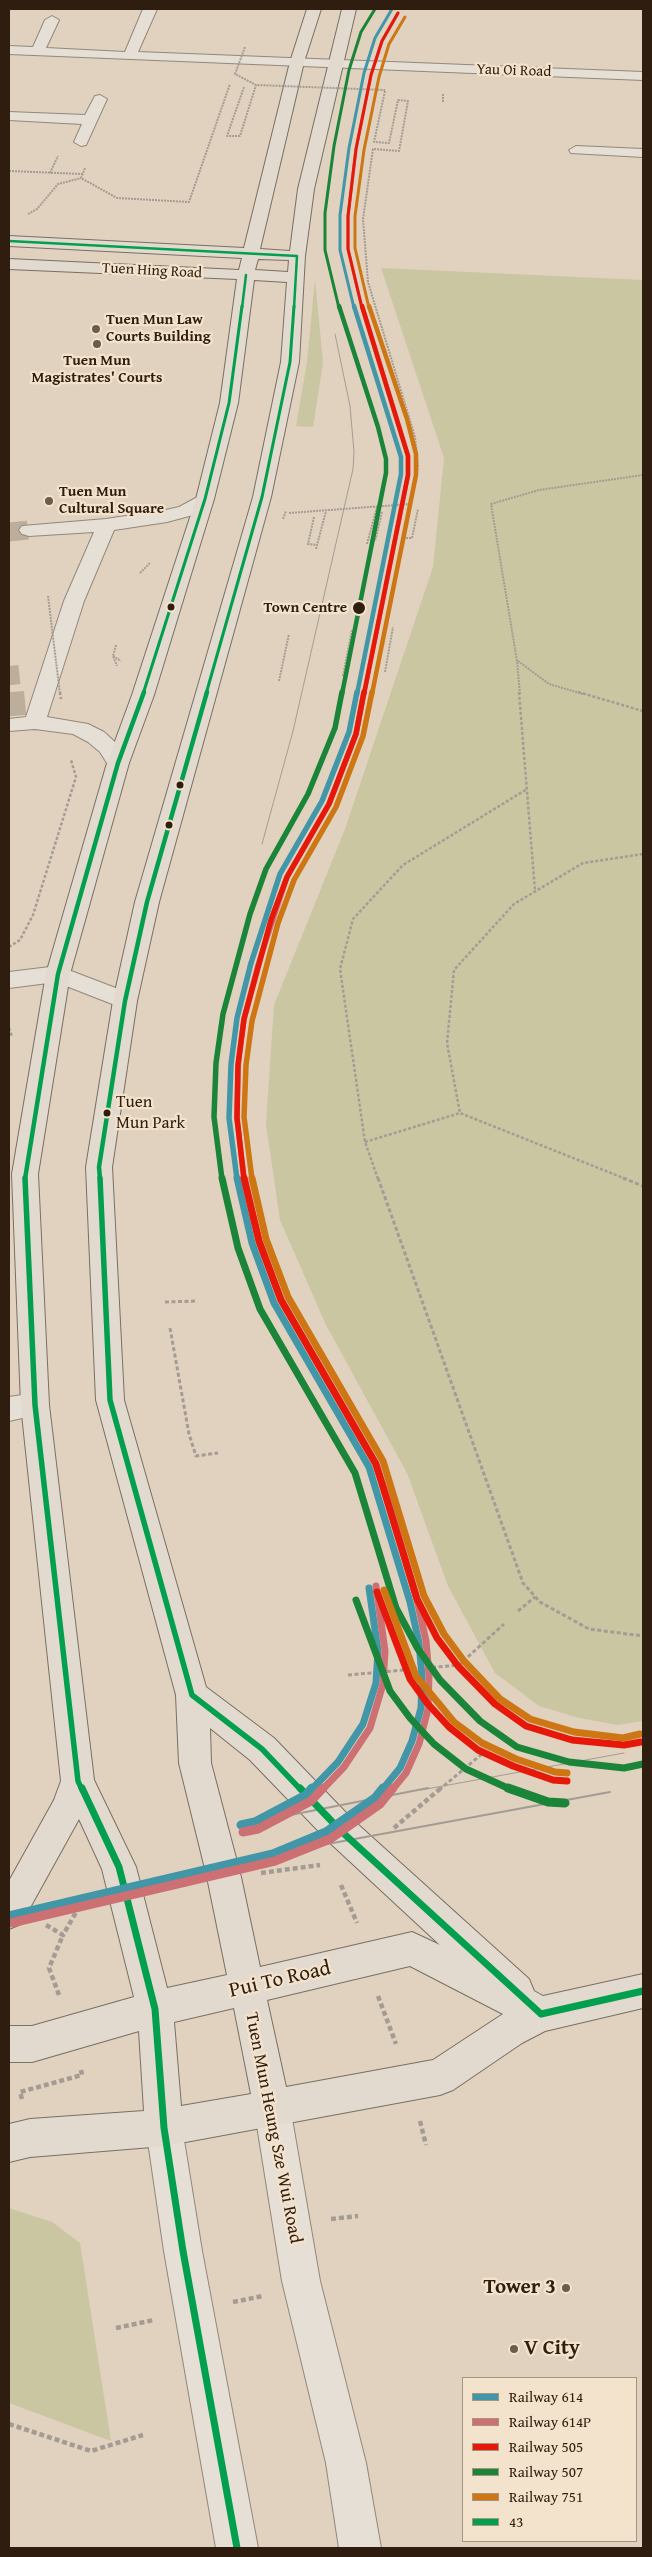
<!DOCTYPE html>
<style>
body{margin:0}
#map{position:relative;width:652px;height:2557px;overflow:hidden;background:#e0d2be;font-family:"Gentium Book Plus",serif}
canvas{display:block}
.frame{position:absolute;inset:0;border:10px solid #2f1d0f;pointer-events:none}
.legend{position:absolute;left:462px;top:2377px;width:175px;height:165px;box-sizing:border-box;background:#f4e3cc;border:1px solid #a59480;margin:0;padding:6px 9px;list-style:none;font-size:15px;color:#2f1d0f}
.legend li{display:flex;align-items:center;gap:10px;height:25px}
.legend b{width:25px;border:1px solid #a59480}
</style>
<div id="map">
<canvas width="652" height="2557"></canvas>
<div class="frame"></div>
<ul class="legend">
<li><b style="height:6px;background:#4197a8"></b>Railway 614</li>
<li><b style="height:6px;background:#cd7074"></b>Railway 614P</li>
<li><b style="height:6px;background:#e6180a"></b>Railway 505</li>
<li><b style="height:6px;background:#1a8539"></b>Railway 507</li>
<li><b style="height:6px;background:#cd7613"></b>Railway 751</li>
<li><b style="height:6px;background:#029f4e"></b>43</li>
</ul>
</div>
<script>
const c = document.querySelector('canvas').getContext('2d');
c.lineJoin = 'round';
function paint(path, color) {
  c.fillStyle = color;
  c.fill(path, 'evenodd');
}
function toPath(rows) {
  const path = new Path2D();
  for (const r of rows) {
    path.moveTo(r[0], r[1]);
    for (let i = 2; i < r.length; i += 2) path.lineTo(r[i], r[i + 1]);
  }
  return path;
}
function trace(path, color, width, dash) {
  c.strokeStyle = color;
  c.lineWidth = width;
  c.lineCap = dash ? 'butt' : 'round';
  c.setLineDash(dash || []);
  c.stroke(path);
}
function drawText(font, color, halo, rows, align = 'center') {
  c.font = font + ' "Gentium Book Plus",serif';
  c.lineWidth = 4.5;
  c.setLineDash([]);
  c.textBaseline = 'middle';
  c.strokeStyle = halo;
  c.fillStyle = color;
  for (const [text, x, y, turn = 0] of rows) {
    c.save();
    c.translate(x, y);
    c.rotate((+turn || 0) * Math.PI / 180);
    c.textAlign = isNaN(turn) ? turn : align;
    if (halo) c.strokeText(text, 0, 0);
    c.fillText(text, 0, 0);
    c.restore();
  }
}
const green = toPath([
 [381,268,643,280,643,1721,618,1725,579,1718,539,1706,495,1673,448,1586,407,1473,326,1325,280,1220,266,1124,274,1005,345,829,433,567,444,458],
 [315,279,323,363,313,427,296,426,307,362],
 [9,2208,52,2222,80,2243,111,2441,9,2403]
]);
const minorTunnelFar1 = toPath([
 [9,532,29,530],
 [9,666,12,694]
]);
const minorTunnel = toPath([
 [12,692,15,724]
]);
const pathFar3 = toPath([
 [244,87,227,136,240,136,256,85],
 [385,91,374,142,389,143,398,100,408,101,399,151,373,149,363,219,368,282,415,437,418,466,403,542],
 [443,94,443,103],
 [85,168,81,178,117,198,189,202,230,84],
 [9,171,83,174],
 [50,173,58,156],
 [28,214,37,209,58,184,81,178],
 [289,513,410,504],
 [314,517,308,544,317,545],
 [403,538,412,538,418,509],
 [367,540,375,541,382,512],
 [367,544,377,507],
 [316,549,326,511],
 [140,573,150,563],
 [116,645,113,656,117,666],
 [113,656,121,661],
 [518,661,549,684,583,694],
 [385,672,393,627],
 [343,676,352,630],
 [279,681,289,634],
 [520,694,517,661,491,504,539,490,643,475]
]);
const pathFar2 = toPath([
 [519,692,535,891],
 [578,692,643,711],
 [9,947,20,940,33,915,76,777,71,760],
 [9,1028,12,1037],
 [365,1142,460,1113],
 [378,1179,365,1142,340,969,353,919,403,865,527,789],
 [626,1179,460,1113,447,1043,454,970,514,904,583,863,643,854]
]);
const pathFar1 = toPath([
 [378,1178,523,1583,540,1602,589,1629,643,1636],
 [623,1178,643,1186],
 [165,1302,197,1301],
 [170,1328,189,1434,196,1456,218,1453],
 [518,1611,535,1597],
 [348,1675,459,1665,504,1624],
 [439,1790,483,1753]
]);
const path = toPath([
 [394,1828,441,1788],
 [261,1873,320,1865],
 [341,1885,357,1923],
 [165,1888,186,1884],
 [46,1925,63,1935,79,1907,88,1905],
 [59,1995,49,1968,63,1935],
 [378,1996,396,2044],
 [22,2099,20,2092,82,2075,81,2070],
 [420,2121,426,2145],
 [331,2219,358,2216],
 [233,2302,263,2296],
 [116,2328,154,2320],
 [9,2424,91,2451,143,2435]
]);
const minor = toPath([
 [143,9,157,9,138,52,643,72,643,80,9,54,9,46,33,47,45,20,52,16,59,20,46,48,125,52,143,9],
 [100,95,107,99,86,145,81,146,74,142,82,124,9,120,9,112,85,115,95,96,100,95],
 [576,146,643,149,643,157,571,153,569,150,576,146],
 [205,493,212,495,214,499,193,515,167,522,114,530,84,601,47,717,88,724,104,732,116,743,129,763,126,768,118,770,110,768,100,752,88,742,73,734,35,729,9,731,9,719,26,717,64,601,94,532,29,536,22,534,19,530,22,526,106,519,166,510,179,507,205,493],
 [58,966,134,995,137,1001,134,1007,125,1009,56,982,9,988,9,972,58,966],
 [35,1393,45,1397,49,1405,45,1413,9,1421,9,1397,35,1393],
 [272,2089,285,2094,290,2107,320,2281,366,2463,381,2548,339,2548,326,2463,282,2281,254,2107,259,2094,272,2089],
 [164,2110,177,2115,182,2128,202,2251,258,2548,216,2548,164,2251,146,2128,151,2115,164,2110]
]);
const major = toPath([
 [307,9,321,9,304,62,260,249,290,251,298,189,342,9,356,9,314,189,305,256,299,362,271,497,159,902,137,1001,112,1167,124,1400,206,1687,274,1738,353,1820,529,1979,534,1991,543,1996,643,1974,643,2008,545,2031,522,2043,453,2090,440,2095,164,2146,30,2157,9,2162,9,2124,30,2119,144,2111,139,2031,32,2062,9,2062,9,2026,32,2026,134,1997,102,1869,79,1819,21,1924,9,1929,9,1881,54,1800,61,1781,21,1405,12,1174,46,974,107,763,132,695,196,499,220,403,237,279,9,269,9,259,239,270,242,258,9,246,9,236,244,248,290,62,307,9],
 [258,259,289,260,288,272,255,270,258,259],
 [254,280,287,282,281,362,253,497,135,902,113,1001,86,1167,96,1400,176,1695,179,1763,207,1877,227,1975,167,1988,136,1867,94,1780,49,1405,38,1174,70,974,129,763,154,695,214,499,238,403,254,280],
 [210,1728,250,1760,329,1842,440,1945,412,1932,260,1967,241,1877,211,1763,210,1728],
 [410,1966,503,2014,433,2060,286,2087,267,2000,410,1966],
 [234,2008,251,2094,181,2106,174,2022,234,2008]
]);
const tramFar1 = toPath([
 [262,844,293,731,353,469,354,452,350,406,335,334],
 [421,1790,624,1753]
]);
const tram = toPath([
 [255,1822,428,1788],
 [273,1854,610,1792]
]);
const pathBridgeFar1 = toPath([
 [245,47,235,74,256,85,385,90],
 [283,519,286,511],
 [48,596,60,694]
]);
const pathBridge = toPath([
 [60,692,61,699]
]);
const bus1Far4 = toPath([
 [9,241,297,256],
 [242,308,246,275],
 [294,308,297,256]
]);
const bus1Far3 = toPath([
 [143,694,205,499,229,403,242,306],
 [206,694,262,497,290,362,294,306]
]);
const bus1Far2 = toPath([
 [25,1179,58,974,118,763,144,692],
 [100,1179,99,1167,125,1001,147,902,207,692]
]);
const bus1Far1 = toPath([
 [25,1178,35,1405,78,1781,82,1790],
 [100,1178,110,1400,192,1695],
 [192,1695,262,1749,301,1790]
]);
const bus1 = toPath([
 [82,1788,119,1867,155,2009,164,2128,183,2251,237,2548],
 [300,1788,341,1831,541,2014],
 [541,2014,643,1991]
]);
const rail1Far4 = toPath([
 [354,308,340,250,340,215,349,148,364,73,375,38,392,9]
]);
const rail1Far3 = toPath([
 [354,306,401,457,401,474,357,694]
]);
const rail1Far2 = toPath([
 [237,1179,229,1118,231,1064,237,1018,251,963,280,874,322,801,349,732,357,692]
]);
const rail1Far1 = toPath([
 [237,1178,252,1243,274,1303,369,1467,410,1602,419,1643,422,1676,421,1708,412,1741,400,1768,382,1790],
 [311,1790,338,1762,363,1724,376,1683,378,1651,369,1588]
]);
const rail1 = toPath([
 [241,1825,255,1822,306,1795,312,1788],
 [9,1916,273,1854,326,1832,375,1798,383,1788]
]);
const rail2Far4 = toPath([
 [362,308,348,249,348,216,356,149,371,75,382,41,398,13]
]);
const rail2Far3 = toPath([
 [362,306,408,456,408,475,364,694]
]);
const rail2Far2 = toPath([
 [244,1179,237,1118,238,1065,244,1019,258,965,287,877,329,804,356,734,364,692]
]);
const rail2Far1 = toPath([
 [244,1178,259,1241,281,1300,375,1463,389,1502,417,1600,426,1641,429,1675,428,1709,419,1744,406,1773,392,1790],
 [322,1790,344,1767,370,1728,383,1684,385,1651,376,1586]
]);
const rail2 = toPath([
 [243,1832,258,1829,311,1801,323,1788],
 [11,1923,275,1861,330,1839,380,1804,393,1788]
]);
const rail3Far3 = toPath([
 [362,308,348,249,348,216,356,149,371,75,382,41,398,13]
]);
const rail3Far2 = toPath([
 [362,306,408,456,408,475,364,694]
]);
const rail3Far1 = toPath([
 [244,1179,237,1118,238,1065,244,1019,271,920,287,877,329,804,356,734,364,692]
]);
const rail3 = toPath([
 [244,1178,259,1241,281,1300,376,1464,417,1599,437,1638,458,1666,495,1704,526,1726,572,1740,624,1745,641,1742],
 [377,1592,410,1679,427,1703,449,1727,478,1750,513,1766,553,1780,567,1781]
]);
const rail4Far4 = toPath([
 [339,308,325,250,325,213,334,146,349,70,361,32,375,9]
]);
const rail4Far3 = toPath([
 [339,306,378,427,386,459,386,473,342,694]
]);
const rail4Far2 = toPath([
 [222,1179,214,1117,216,1063,223,1014,250,914,266,869,308,794,335,728,342,692]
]);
const rail4Far1 = toPath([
 [222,1178,238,1248,260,1309,355,1473,396,1608,418,1649,440,1680,480,1721,517,1747,569,1762,624,1768,643,1764],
 [356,1600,390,1691,410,1718,434,1744,466,1769,512,1790]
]);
const rail4 = toPath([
 [508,1788,548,1802,565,1803]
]);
const rail5Far3 = toPath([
 [369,308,355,248,355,216,364,150,379,77,389,44,405,17]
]);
const rail5Far2 = toPath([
 [369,306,407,419,416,454,416,475,372,694]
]);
const rail5Far1 = toPath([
 [252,1179,244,1117,246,1065,252,1021,278,923,294,880,336,807,363,736,372,692]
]);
const rail5 = toPath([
 [252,1178,266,1239,288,1297,383,1461,424,1596,444,1634,464,1661,500,1699,530,1719,574,1732,623,1738,640,1734],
 [384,1590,416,1676,454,1722,482,1743,516,1759,555,1772,567,1773]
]);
const markers = [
 [96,329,5,"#6d5c4c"],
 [97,344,5,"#6d5c4c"],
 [49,501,5,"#6d5c4c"],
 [171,607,4.5,"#2f1d0f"],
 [359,608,7,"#2f1d0f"],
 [180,785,4.5,"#2f1d0f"],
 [169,825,4.5,"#2f1d0f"],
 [107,1113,4.5,"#2f1d0f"],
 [566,2288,5,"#6d5c4c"],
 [514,2349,5,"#6d5c4c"]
];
const farStreetnames = [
 ["Yau Oi Road",514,71,2],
 ["Tuen Hing Road",152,271,3]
];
const farPoinames = [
 ["Tuen Mun Law",106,320],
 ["Courts Building",106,337],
 ["Tuen Mun",97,361,"center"],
 ["Magistrates' Courts",97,378,"center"],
 ["Tuen Mun",59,492],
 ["Cultural Square",59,509]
];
const farStopnames = [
 ["Town Centre",347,608]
];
const busNames = [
 ["Tuen",116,1103],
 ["Mun Park",116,1124]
];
const streetNames = [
 ["Tuen Mun Heung Sze Wui Road",273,2128,79]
];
const nearStreetnames = [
 ["Pui To Road",280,1980,-13]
];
const nearPoinames = [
 ["Tower 3",556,2288],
 ["V City",524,2349,"left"]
];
paint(green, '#cac6a2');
trace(minorTunnelFar1, '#bdae9b', 19, [19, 9]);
trace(minorTunnel, '#bdae9b', 24, [24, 12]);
trace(minor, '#92887b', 2);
trace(major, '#796f63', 2);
trace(pathFar3, '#a49c94', 2, [2, 1]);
trace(pathFar2, '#a49c94', 2.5, [3, 2]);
trace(pathFar1, '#a49c94', 3, [4, 2.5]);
trace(path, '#a49c94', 4.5, [5, 3]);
paint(minor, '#e6dfd5');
paint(major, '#e2dace');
trace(tramFar1, '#a49c94', 1);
trace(tram, '#a49c94', 2);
trace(pathBridgeFar1, '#a49c94', 2, [2, 1]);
trace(pathBridge, '#a49c94', 2.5, [3, 2]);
trace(bus1Far4, '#029f4e', 2.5);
trace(bus1Far3, '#029f4e', 3);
trace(bus1Far2, '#029f4e', 4.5);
trace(bus1Far1, '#029f4e', 5.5);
trace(bus1, '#029f4e', 7);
trace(rail1Far4, '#4197a8', 3);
trace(rail1Far3, '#4197a8', 4.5);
trace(rail1Far2, '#4197a8', 5.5);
trace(rail1Far1, '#4197a8', 7);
trace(rail1, '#4197a8', 9);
trace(rail2Far4, '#cd7074', 3);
trace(rail2Far3, '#cd7074', 4.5);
trace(rail2Far2, '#cd7074', 5.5);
trace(rail2Far1, '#cd7074', 7);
trace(rail2, '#cd7074', 9);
trace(rail3Far3, '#e6180a', 3);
trace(rail3Far2, '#e6180a', 4.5);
trace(rail3Far1, '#e6180a', 5.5);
trace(rail3, '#e6180a', 7);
trace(rail4Far4, '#1a8539', 3);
trace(rail4Far3, '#1a8539', 4.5);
trace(rail4Far2, '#1a8539', 5.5);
trace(rail4Far1, '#1a8539', 7);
trace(rail4, '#1a8539', 9);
trace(rail5Far3, '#cd7613', 3);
trace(rail5Far2, '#cd7613', 4.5);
trace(rail5Far1, '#cd7613', 5.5);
trace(rail5, '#cd7613', 7);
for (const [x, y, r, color] of markers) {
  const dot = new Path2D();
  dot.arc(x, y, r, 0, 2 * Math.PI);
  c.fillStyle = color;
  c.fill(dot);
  trace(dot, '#f4e3cc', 2);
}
drawText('15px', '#2f1d0f', '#f4e3cc', farStreetnames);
drawText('bold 15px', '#2f1d0f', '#f4e3cc', farPoinames, 'left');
drawText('bold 15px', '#2f1d0f', '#f4e3cc', farStopnames, 'right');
drawText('17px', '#2f1d0f', '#f4e3cc', busNames, 'left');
drawText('18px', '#2f1d0f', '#f4e3cc', streetNames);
drawText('21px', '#2f1d0f', '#f4e3cc', nearStreetnames);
drawText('bold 21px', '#2f1d0f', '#f4e3cc', nearPoinames, 'right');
</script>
